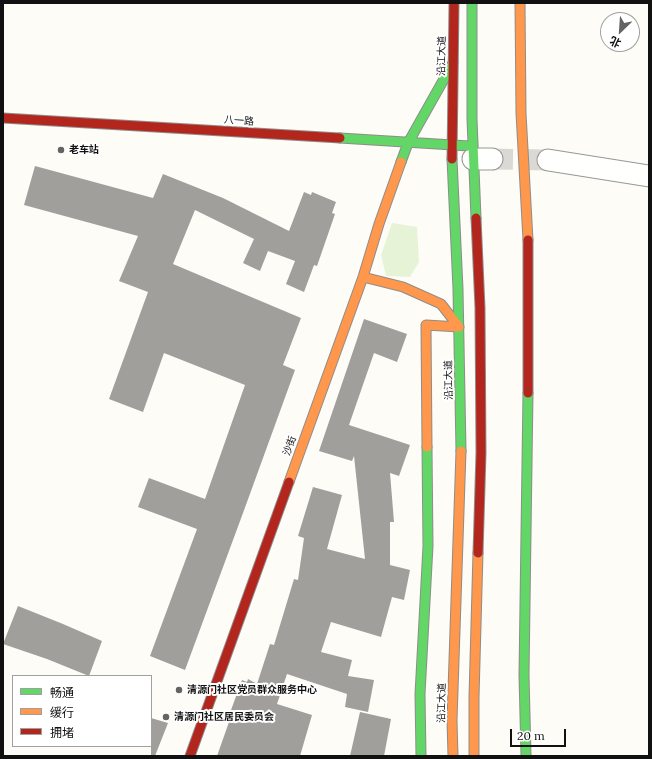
<!DOCTYPE html>
<meta charset="utf-8">
<style>
body{margin:0}
#map{position:relative;width:652px;height:759px;overflow:hidden;background:#fdfcf7;font-family:Lora,"Noto Sans SC",serif}
canvas{display:block}
.frame{position:absolute;inset:0;border:4px solid #111;pointer-events:none}
.legend{position:absolute;left:12px;top:675px;width:140px;height:72px;box-sizing:border-box;background:#fff;border:1px solid #a0a0a0;margin:0;padding:5px 7px;list-style:none;font-size:12px;color:#111}
.legend li{display:flex;align-items:center;gap:8px;height:20px}
.legend b{width:20px;border:1px solid #a0a0a0}
.north{position:absolute;left:600px;top:12px;width:40px;height:40px;box-sizing:border-box;background:#fff;border:1px solid #a0a0a0;border-radius:50%;rotate:205deg;font-size:11px;font-weight:700;line-height:16px;text-align:center;color:#111}
.north::after{content:'';display:block;margin:auto;width:14px;height:18px;background:#646362;clip-path:polygon(50% 0,100% 100%,50% 72%,0 100%)}
.scale{position:absolute;left:510px;top:729px;width:56px;height:18px;box-sizing:border-box;border:2px solid #111;border-top:0;padding-left:5px;font-size:12px;line-height:14px;white-space:nowrap;color:#111;-webkit-text-stroke:3px #fff;paint-order:stroke}
</style>
<div id="map">
<canvas width="652" height="759"></canvas>
<div class="frame"></div>
<ul class="legend">
<li><b style="height:5px;background:#63d668"></b>畅通</li>
<li><b style="height:5px;background:#ff974d"></b>缓行</li>
<li><b style="height:5px;background:#b3261e"></b>拥堵</li>
</ul>
<div class="north">北</div>
<div class="scale">20 m</div>
</div>
<script>
const c = document.querySelector('canvas').getContext('2d');
c.lineJoin = 'round';
function paint(path, color) {
  c.fillStyle = color;
  c.fill(path, 'evenodd');
}
function toPath(rows) {
  const path = new Path2D();
  for (const r of rows) {
    path.moveTo(r[0], r[1]);
    for (let i = 2; i < r.length; i += 2) path.lineTo(r[i], r[i + 1]);
  }
  return path;
}
function trace(path, color, width, dash) {
  c.strokeStyle = color;
  c.lineWidth = width;
  c.lineCap = dash ? 'butt' : 'round';
  c.setLineDash(dash || []);
  c.stroke(path);
}
function drawText(font, color, halo, rows, align = 'center') {
  c.font = font + ' Lora,"Noto Sans SC",serif';
  c.lineWidth = 4;
  c.setLineDash([]);
  c.textBaseline = 'middle';
  c.strokeStyle = halo;
  c.fillStyle = color;
  for (const [text, x, y, turn = 0] of rows) {
    c.save();
    c.translate(x, y);
    c.rotate((+turn || 0) * Math.PI / 180);
    c.textAlign = isNaN(turn) ? turn : align;
    if (halo) c.strokeText(text, 0, 0);
    c.fillText(text, 0, 0);
    c.restore();
  }
}
const green = toPath([
 [392,223,417,227,419,262,410,277,386,276,381,255]
]);
const building = toPath([
 [35,166,153,198,163,174,223,198,289,231,304,192,311,195,312,192,336,202,332,213,335,214,317,266,314,265,304,292,286,284,295,261,268,251,260,271,243,263,254,239,195,210,173,264,301,318,283,365,295,370,243,513,185,670,150,656,197,529,138,507,149,478,205,499,245,385,164,353,143,412,109,399,148,292,119,281,138,236,24,205],
 [364,319,407,334,397,362,374,353,349,425,410,445,399,476,390,473,394,522,390,522,390,565,410,570,404,600,392,597,381,637,331,622,321,652,352,660,348,676,374,680,368,712,345,707,347,694,287,674,277,704,312,715,300,756,217,756,229,722,227,721,242,680,247,682,248,679,257,684,270,644,274,645,294,579,298,580,304,538,298,536,313,487,342,495,327,549,365,559,354,456,352,461,319,451],
 [18,606,63,624,102,641,89,676,47,659,3,644],
 [360,712,391,719,384,756,350,756],
 [151,718,168,723,155,756,151,756]
]);
const streetTunnel = toPath([
 [492,159,548,160]
]);
const street = toPath([
 [473,159,492,159],
 [548,160,649,176]
]);
const fast = toPath([
 [472,3,472,119,476,218],
 [340,138,469,146],
 [452,159,458,289,461,451],
 [401,162,408,143,453,63],
 [421,756,420,694,428,546,427,447],
 [526,756,524,675,528,393]
]);
const slow = toPath([
 [520,3,521,113,528,240],
 [363,277,403,287,441,304,459,327],
 [427,447,426,325,459,327],
 [289,482,363,277,379,224,401,162],
 [453,756,452,720,461,451],
 [474,756,474,697,478,553]
]);
const jam = toPath([
 [3,118,340,138],
 [452,159,454,3],
 [476,218,480,308,481,453,478,553],
 [528,240,528,393],
 [190,756,289,482]
]);
const markers = [
 [61,150,4,"#646362"],
 [179,690,4,"#646362"],
 [166,717,4,"#646362"]
];
const streetNames = [
 ["沿江大道",442,56,-89],
 ["八一路",239,121,4],
 ["沿江大道",449,380,-91],
 ["沙街",290,446,-70],
 ["沿江大道",442,703,-89]
];
const poiNames = [
 ["老车站",69,150],
 ["清源门社区党员群众服务中心",187,690],
 ["清源门社区居民委员会",174,717]
];
paint(green, '#e7f3d7');
paint(building, '#a19f9c');
trace(streetTunnel, '#dad9d4', 21, [21, 10]);
trace(street, '#979795', 23);
trace(fast, '#8e8d8b', 11);
trace(slow, '#8e8d8b', 11);
trace(jam, '#8e8d8b', 11);
trace(street, '#fffffe', 21);
trace(fast, '#63d668', 9);
trace(slow, '#ff974d', 9);
trace(jam, '#b3261e', 9);
for (const [x, y, r, color] of markers) {
  const dot = new Path2D();
  dot.arc(x, y, r, 0, 2 * Math.PI);
  c.fillStyle = color;
  c.fill(dot);
  trace(dot, '#fff', 1.5);
}
drawText('10px', '#111', '#fff', streetNames);
drawText('bold 10px', '#111', '#fff', poiNames, 'left');
</script>
